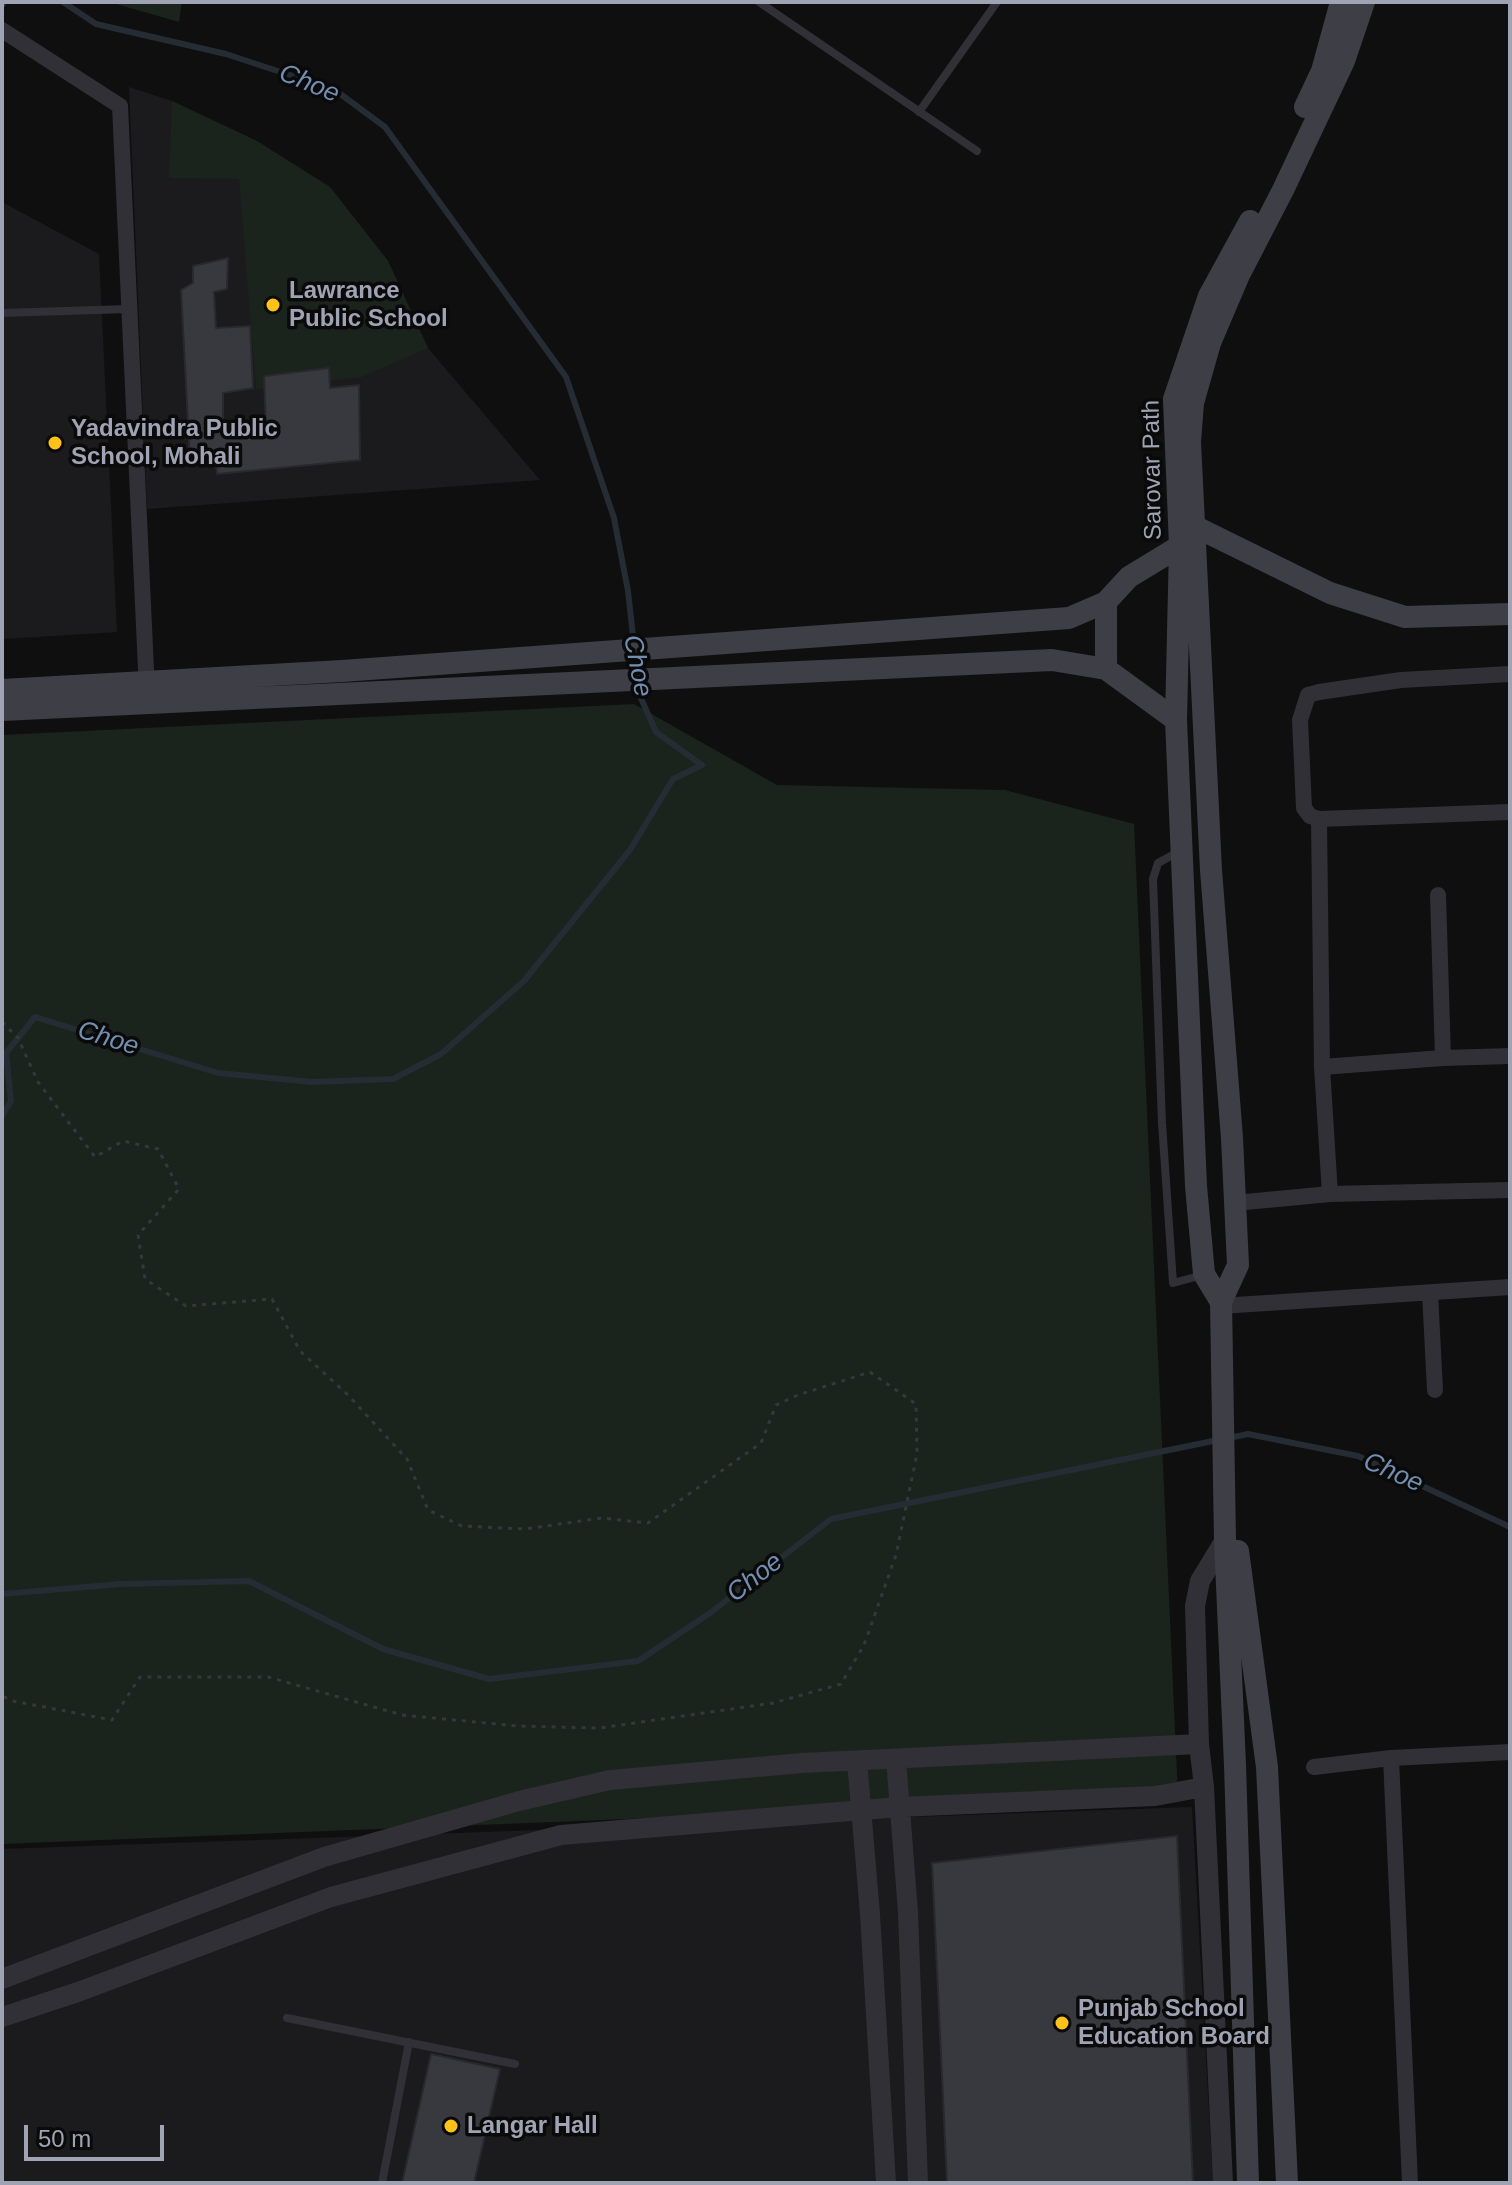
<!DOCTYPE html>
<style>
body{margin:0}
#map{position:relative;width:1512px;height:2185px;overflow:hidden;background:#0f0f10;font-family:Helvetica,sans-serif}
canvas{display:block}
.frame{position:absolute;inset:0;border:4px solid #9fa3b3;pointer-events:none}
.scale{position:absolute;left:24px;top:2125px;width:140px;height:36px;box-sizing:border-box;border:4px solid #9fa3b3;border-top:0;padding-left:10px;font-size:24px;line-height:28px;white-space:nowrap;color:#9fa3b3;-webkit-text-stroke:6px #0a0a0b;paint-order:stroke}
</style>
<div id="map">
<canvas width="1512" height="2185"></canvas>
<div class="frame"></div>
<div class="scale">50 m</div>
</div>
<script>
const c = document.querySelector('canvas').getContext('2d');
c.lineJoin = 'round';
function paint(path, color) {
  c.fillStyle = color;
  c.fill(path, 'evenodd');
}
function toPath(rows) {
  const path = new Path2D();
  for (const r of rows) {
    path.moveTo(r[0], r[1]);
    for (let i = 2; i < r.length; i += 2) path.lineTo(r[i], r[i + 1]);
  }
  return path;
}
function trace(path, color, width, dash) {
  c.strokeStyle = color;
  c.lineWidth = width;
  c.lineCap = dash ? 'butt' : 'round';
  c.setLineDash(dash || []);
  c.stroke(path);
}
function drawText(font, color, halo, rows, align = 'center') {
  c.font = font + ' Helvetica,sans-serif';
  c.lineWidth = 7;
  c.setLineDash([]);
  c.textBaseline = 'middle';
  c.strokeStyle = halo;
  c.fillStyle = color;
  for (const [text, x, y, turn = 0] of rows) {
    c.save();
    c.translate(x, y);
    c.rotate((+turn || 0) * Math.PI / 180);
    c.textAlign = isNaN(turn) ? turn : align;
    if (halo) c.strokeText(text, 0, 0);
    c.fillText(text, 0, 0);
    c.restore();
  }
}
const built = toPath([
 [129,87,172,101,257,141,330,187,388,261,428,348,540,480,147,509],
 [2,202,99,254,117,632,2,639],
 [1192,1807,1213,2183,2,2183,2,1849]
]);
const green = toPath([
 [109,2,182,2,179,22],
 [172,101,257,141,330,187,388,261,428,348,362,377,256,389,239,179,169,178],
 [634,704,777,785,1005,790,1134,824,1178,1797,2,1844,2,735]
]);
const stream = toPath([
 [63,2,96,24,226,54,335,90,385,127,566,377,614,518,628,591,634,645],
 [2,1116,11,1101,6,1053,35,1017,218,1073,312,1082,393,1079,441,1054,524,981,630,850,673,779,702,765,656,732,640,696,635,656],
 [1229,1438,1248,1434,1358,1456,1510,1527],
 [2,1594,121,1584,249,1581,383,1649,489,1679,638,1661,710,1613,831,1519,1218,1440]
]);
const building = toPath([
 [228,258,227,289,214,292,216,328,250,326,253,388,223,393,223,433,266,428,264,376,329,368,330,388,359,385,360,460,217,474,215,458,190,460,181,290,193,283,193,266,228,258],
 [1177,1836,1193,2183,947,2183,932,1863,1177,1836],
 [431,2054,500,2069,474,2183,402,2183,431,2054]
]);
const path = toPath([
 [2,7,7,2],
 [2,1022,18,1038,38,1082,95,1157,123,1141,158,1149,179,1189,138,1235,145,1279,186,1306,272,1299,300,1351,348,1395,407,1459,428,1510,462,1526,525,1529,602,1518,648,1523,761,1443,776,1405,798,1395,870,1372,916,1404,917,1454,896,1555,864,1645,841,1684,773,1703,600,1728,517,1726,402,1715,268,1677,140,1677,112,1720,13,1701,2,1696]
]);
const service = toPath([
 [759,2,977,151],
 [919,112,997,2],
 [2,313,129,309],
 [1180,851,1158,863,1153,879,1162,1123,1173,1283,1203,1275],
 [287,2018,515,2064],
 [382,2183,409,2042]
]);
const minor = toPath([
 [2,30,120,106,147,691],
 [1510,674,1401,680,1319,692,1308,695,1300,720,1304,808,1310,816,1319,819,1510,812],
 [1319,819,1322,1067,1330,1194],
 [1438,895,1443,1058],
 [1322,1067,1443,1058,1510,1056],
 [1235,1203,1330,1194,1510,1190],
 [1430,1293,1435,1390],
 [1221,1306,1510,1287],
 [1391,1758,1410,2183],
 [1314,1767,1391,1758,1510,1752]
]);
const tertiary = toPath([
 [896,1759,908,1912,918,2183],
 [857,1761,870,1914,886,2183],
 [2,1979,324,1857,519,1801,610,1780,802,1763,1199,1744],
 [2,2017,78,1992,331,1897,561,1835,899,1807,1155,1796,1204,1787],
 [1223,2183,1204,1787,1199,1744,1195,1606,1200,1581,1225,1540]
]);
const secondary = toPath([
 [1305,107,1322,71,1341,2],
 [1194,526,1330,593,1405,617,1510,614],
 [1106,669,1106,602],
 [2,690,342,671,1069,618,1106,602,1129,577,1180,546],
 [2,710,1052,660,1106,669,1176,720],
 [1221,1302,1204,1274,1196,1186,1176,720,1180,546,1174,399,1209,296,1250,221],
 [1238,1551,1267,1767,1287,2183],
 [1248,2183,1235,1765,1225,1540,1221,1302,1238,1265,1232,1138,1211,870,1190,442,1193,403,1210,343,1239,275,1283,190,1344,61,1364,2]
]);
const markers = [
 [273,305,8,"#fec21a"],
 [55,443,8,"#fec21a"],
 [1062,2023,8,"#fec21a"],
 [451,2126,8,"#fec21a"]
];
const poiNames = [
 ["Lawrance",289,291],
 ["Public School",289,319],
 ["Yadavindra Public",71,429],
 ["School, Mohali",71,457],
 ["Punjab School",1078,2009],
 ["Education Board",1078,2037],
 ["Langar Hall",467,2126]
];
const streetNames = [
 ["Sarovar Path",1153,470,-91]
];
const waterNames = [
 ["Choe",309,84,22],
 ["Choe",637,666,79],
 ["Choe",108,1039,17],
 ["Choe",1393,1473,24],
 ["Choe",755,1578,-38]
];
paint(built, '#1b1b1d');
paint(green, '#1b231d');
trace(stream, '#252c34', 6);
paint(building, '#38393f');
trace(building, '#29292d', 2);
trace(path, '#36373d', 3, [4, 6]);
trace(service, '#303036', 8);
trace(minor, '#303036', 16);
trace(tertiary, '#303036', 20);
trace(secondary, '#3e3f46', 22);
for (const [x, y, r, color] of markers) {
  const dot = new Path2D();
  dot.arc(x, y, r, 0, 2 * Math.PI);
  c.fillStyle = color;
  c.fill(dot);
  trace(dot, '#0a0a0b', 3);
}
drawText('bold 24px', '#9fa3b3', '#0a0a0b', poiNames, 'left');
drawText('24px', '#9fa3b3', '#0a0a0b', streetNames);
drawText('italic 26px', '#728fb1', '#0a0a0b', waterNames);
</script>
